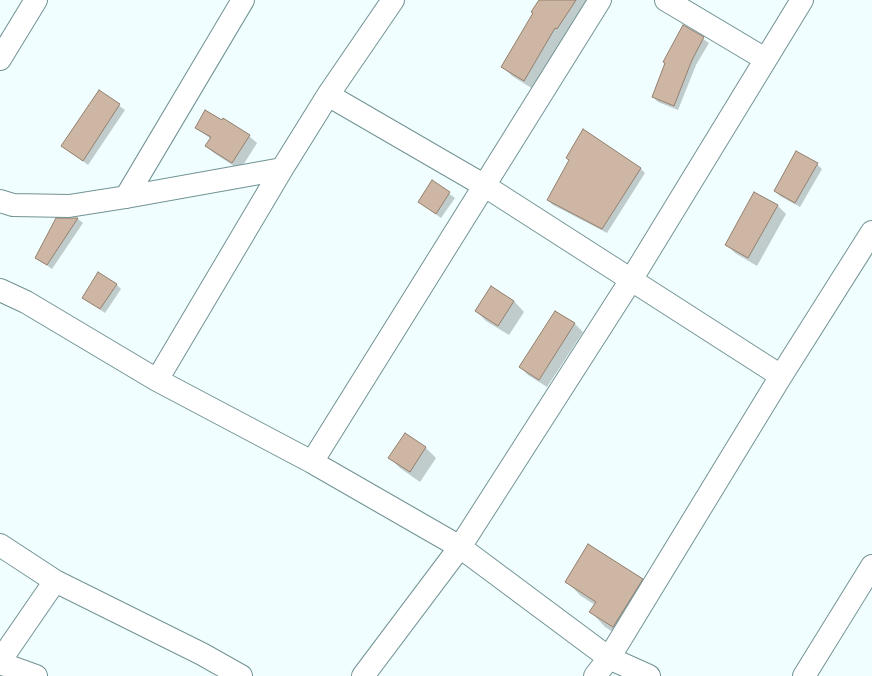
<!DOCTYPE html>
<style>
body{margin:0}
canvas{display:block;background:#f0feff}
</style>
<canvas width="872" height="676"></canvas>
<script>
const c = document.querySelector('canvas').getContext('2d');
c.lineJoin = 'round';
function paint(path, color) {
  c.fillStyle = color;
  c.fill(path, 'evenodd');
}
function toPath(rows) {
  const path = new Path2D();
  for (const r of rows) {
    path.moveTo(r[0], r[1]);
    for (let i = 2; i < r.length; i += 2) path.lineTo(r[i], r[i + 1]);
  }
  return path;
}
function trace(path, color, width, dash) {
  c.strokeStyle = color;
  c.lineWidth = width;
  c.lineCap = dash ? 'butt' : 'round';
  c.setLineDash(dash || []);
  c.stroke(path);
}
const shadow = toPath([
 [544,0,591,0,567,38,564,36,533,89,512,76,503,67],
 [684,26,709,43,696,65,678,110,658,102,653,97],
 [99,91,125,110,88,165,63,146],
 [196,128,249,136,257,143,240,170,214,153,206,146,211,139],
 [567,158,640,168,645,173,607,233,553,205,548,200,570,161],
 [817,164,822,169,800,207,780,196,775,191],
 [432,181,455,198,441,218,419,202],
 [754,193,778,206,786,214,757,266,735,253,727,245],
 [56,219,78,219,83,223,52,269,36,258],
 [116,284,121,289,105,313,83,298],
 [492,287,514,301,524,312,509,335,486,321,476,311],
 [556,312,575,324,583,332,547,387,528,375,520,367],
 [405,434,426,448,436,458,420,482,400,468,390,458],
 [642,580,657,594,628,641,605,627,591,612,595,605,581,596,566,581]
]);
const building = toPath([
 [539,0,576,0,557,29,555,28,524,81,501,67,533,13,531,12,539,0],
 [683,25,704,37,692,60,674,106,652,97,665,63,663,62,683,25],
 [99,90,120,104,83,161,61,146,99,90],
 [205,110,222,120,223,118,250,135,232,163,205,146,211,137,195,128,205,110],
 [583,129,641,168,602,229,547,200,569,160,566,158,583,129],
 [796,151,818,163,795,203,774,191,796,151],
 [432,180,450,192,436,214,418,202,432,180],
 [754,192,778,205,748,258,725,245,754,192],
 [56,218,78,218,47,265,35,258,56,218],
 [98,272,117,284,100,309,82,298,98,272],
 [491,286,514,301,498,326,475,311,491,286],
 [555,311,575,323,539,380,519,367,555,311],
 [405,433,426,447,410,472,388,458,405,433],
 [588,544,643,579,613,627,589,612,596,602,565,582,588,544]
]);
const minor = toPath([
 [666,0,765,59],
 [0,59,36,0],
 [328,95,485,186,781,376,609,658,595,676],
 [126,197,243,0],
 [0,201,13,205,69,206,126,197,282,169],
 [0,290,26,302,157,380,312,462,460,547,609,658,649,676],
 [781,376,872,232],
 [157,380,282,169,328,95,393,0],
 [312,462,600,0],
 [0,545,55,581,202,654,241,676],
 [0,661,55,581],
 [0,663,36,676],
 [363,676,460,547,631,280,802,0],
 [804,676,872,566]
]);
paint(shadow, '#0003');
paint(building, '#cdb7a4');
trace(building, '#937f6d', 1);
trace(minor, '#729394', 24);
trace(minor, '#fff', 22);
</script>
